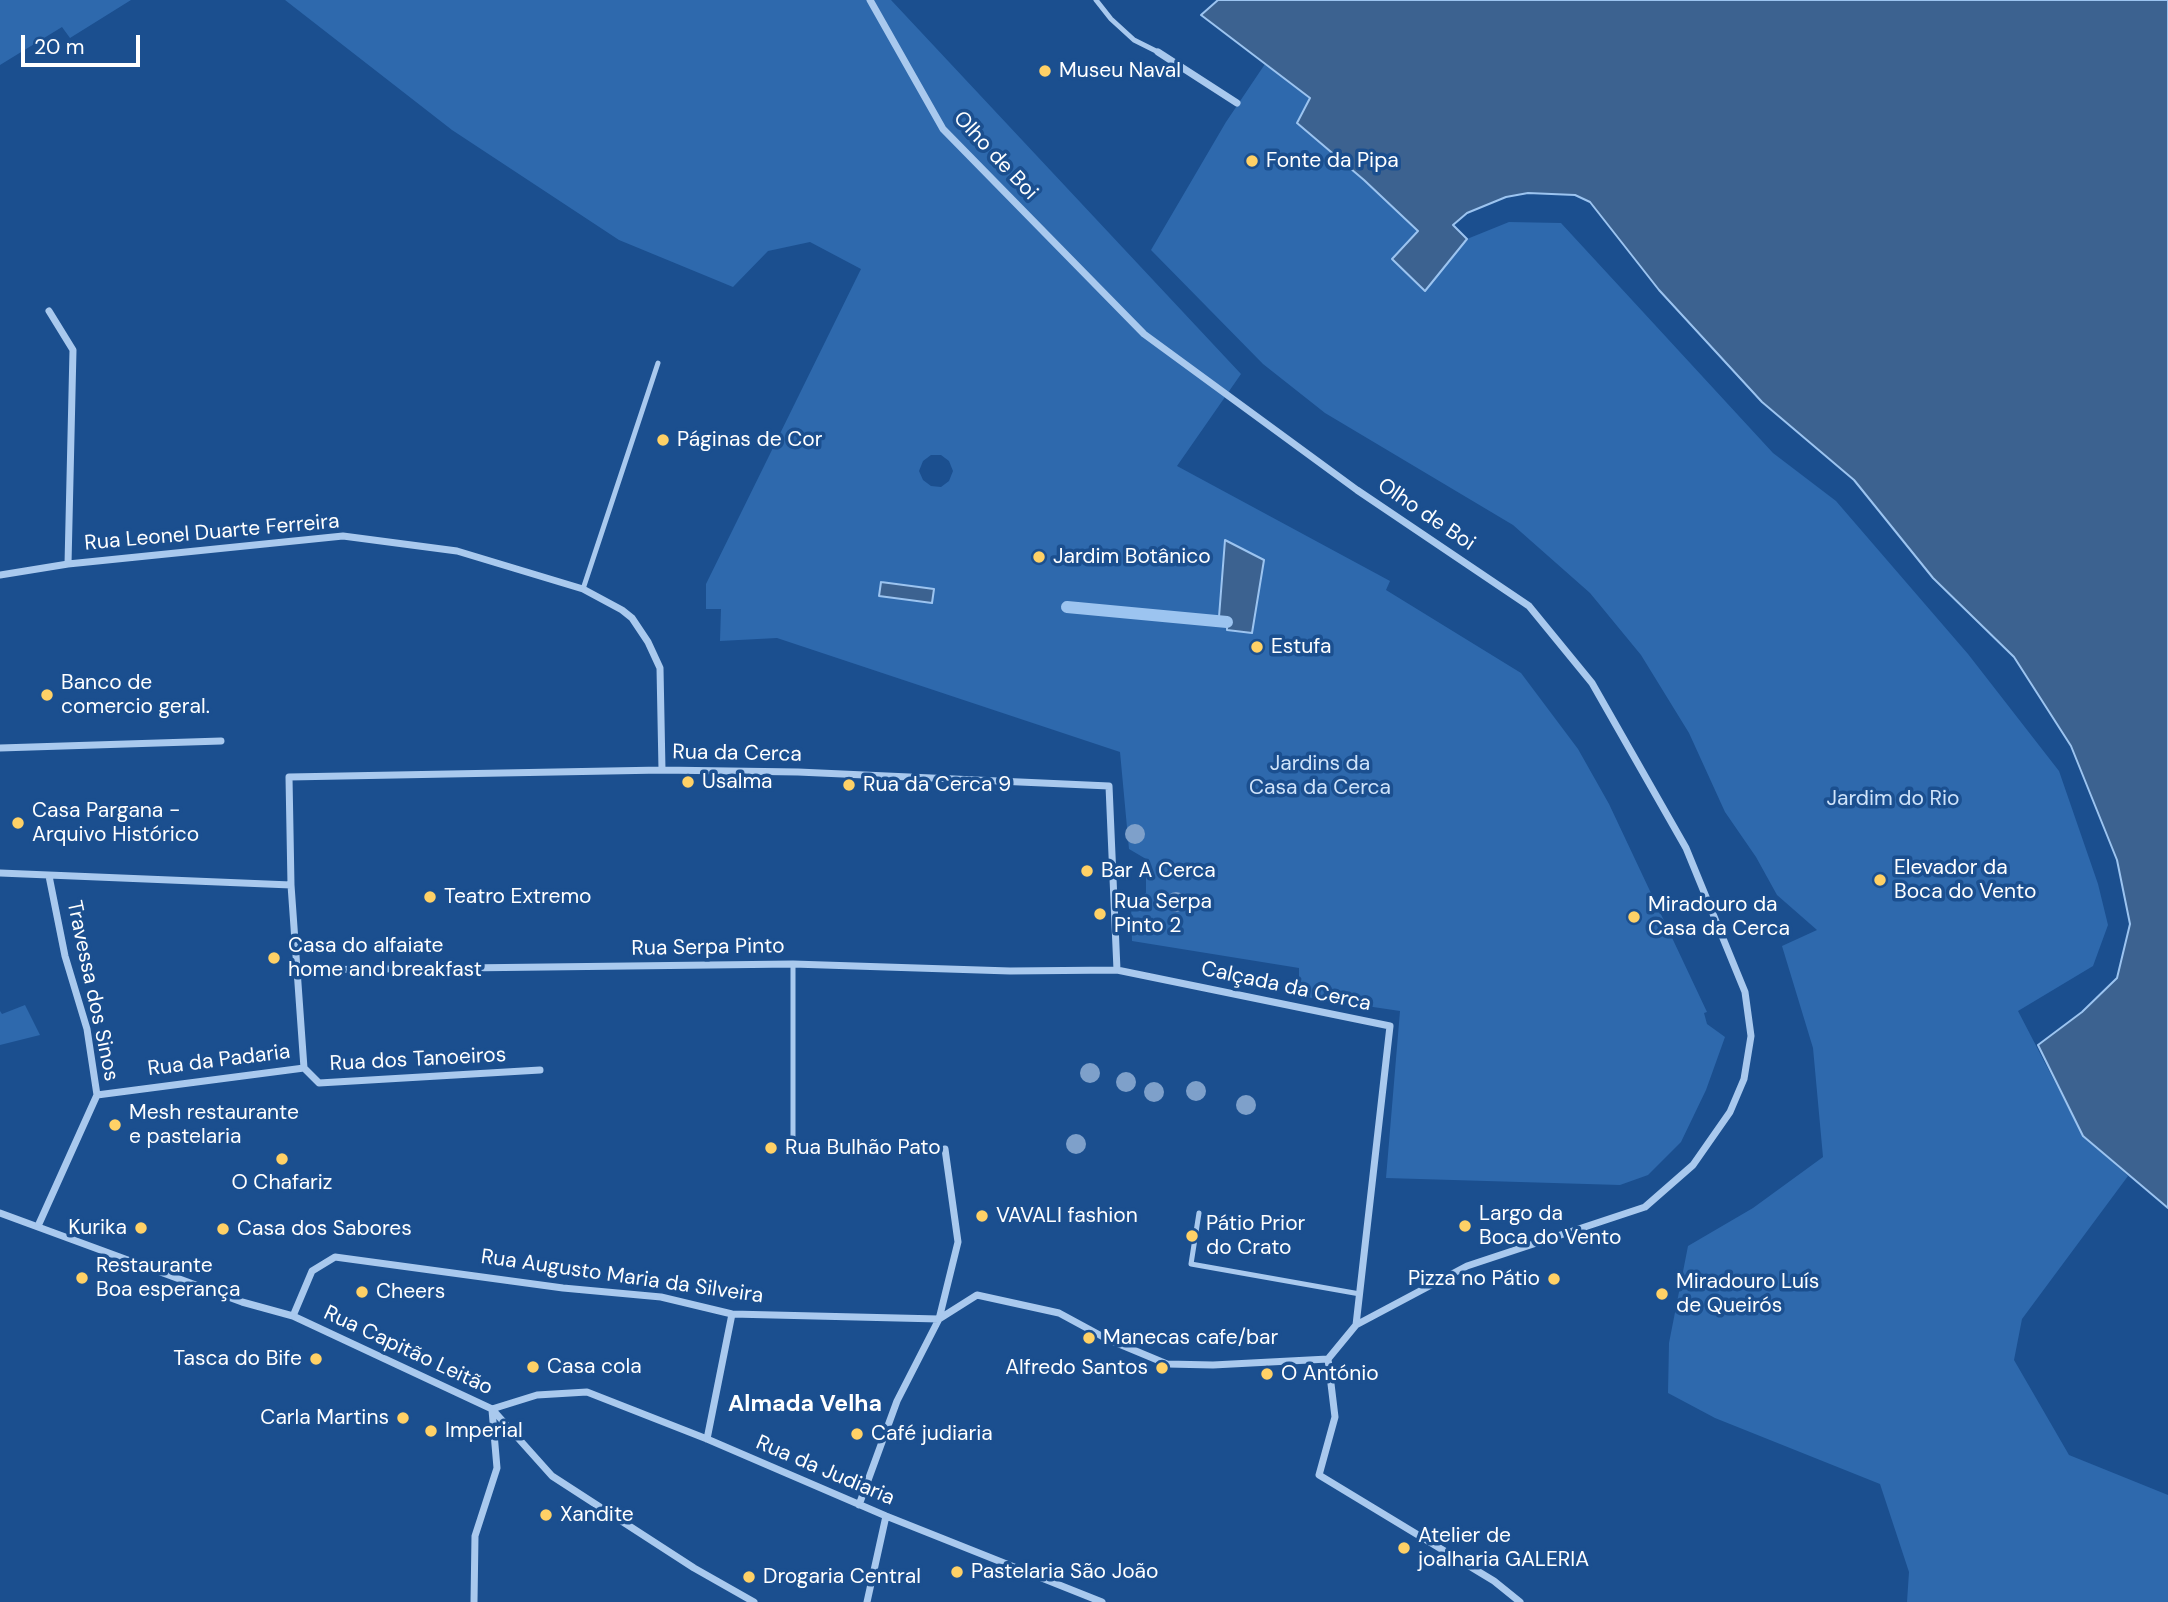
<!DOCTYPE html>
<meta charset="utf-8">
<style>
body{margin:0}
#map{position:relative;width:2168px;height:1602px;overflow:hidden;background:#1b4f8f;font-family:"DM Sans",sans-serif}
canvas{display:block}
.scale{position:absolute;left:21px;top:35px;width:119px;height:32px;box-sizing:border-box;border:4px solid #fff;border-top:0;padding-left:9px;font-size:21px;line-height:24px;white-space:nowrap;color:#fff;-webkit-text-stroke:5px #1b4f8f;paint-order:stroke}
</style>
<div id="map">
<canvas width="2168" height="1602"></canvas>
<div class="scale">20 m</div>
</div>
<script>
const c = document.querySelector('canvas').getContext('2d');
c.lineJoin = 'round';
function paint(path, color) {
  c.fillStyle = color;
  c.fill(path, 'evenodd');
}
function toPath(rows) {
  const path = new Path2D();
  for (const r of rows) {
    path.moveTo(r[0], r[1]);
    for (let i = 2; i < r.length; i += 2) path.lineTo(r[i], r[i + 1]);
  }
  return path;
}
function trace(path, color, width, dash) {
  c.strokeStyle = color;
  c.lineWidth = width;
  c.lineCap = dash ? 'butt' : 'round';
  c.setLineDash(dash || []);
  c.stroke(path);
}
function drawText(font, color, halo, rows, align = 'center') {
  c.font = font + ' "DM Sans",sans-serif';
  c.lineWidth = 7;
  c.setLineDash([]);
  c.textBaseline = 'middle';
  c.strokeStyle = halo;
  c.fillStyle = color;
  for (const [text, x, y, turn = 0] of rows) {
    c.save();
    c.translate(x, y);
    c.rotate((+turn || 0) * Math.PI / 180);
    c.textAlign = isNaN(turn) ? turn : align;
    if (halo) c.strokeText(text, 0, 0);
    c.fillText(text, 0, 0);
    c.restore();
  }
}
const green = toPath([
 [0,0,131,0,70,38,62,27,0,65],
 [285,0,891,0,1241,374,1177,466,1390,581,1386,590,1521,673,1578,749,1609,804,1707,1012,1704,1013,1707,1024,1725,1037,1706,1090,1681,1142,1648,1175,1620,1185,1386,1178,1400,1011,1299,996,1299,968,1132,941,1131,902,1146,893,1146,859,1129,849,1120,752,777,638,720,641,721,609,706,609,706,584,861,269,810,242,768,251,733,287,619,240,452,130],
 [931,455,941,455,949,461,953,471,949,481,941,487,931,486,923,480,919,471,923,461],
 [1265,64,1310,98,1297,123,1364,180,1418,231,1425,290,1467,239,1509,222,1561,223,1773,453,1836,501,1968,654,2059,771,2098,884,2108,925,2093,966,2018,1011,2083,1136,2128,1176,2022,1319,2014,1360,2069,1455,2168,1495,2168,1602,1907,1602,1909,1572,1880,1484,1715,1418,1668,1393,1669,1343,1688,1246,1753,1208,1823,1157,1813,1048,1782,946,1817,930,1777,895,1756,857,1725,812,1689,733,1641,655,1590,593,1513,525,1325,413,1263,364,1151,250,1226,122],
 [25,1005,40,1035,0,1045,0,1011,2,1014]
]);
const water = toPath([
 [1218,0,2168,0,2168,1208,2083,1136,2038,1045,2082,1012,2117,978,2130,924,2117,860,2071,746,2014,657,1933,578,1854,480,1762,402,1659,290,1590,202,1575,195,1528,193,1506,197,1467,213,1453,225,1467,239,1425,291,1392,259,1418,231,1364,180,1297,123,1310,98,1201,15,1218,0],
 [1225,540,1264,560,1252,633,1227,630,1227,618,1219,617,1225,540],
 [881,582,934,589,932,603,879,596,881,582]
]);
const stream = toPath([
 [1067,607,1227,622]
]);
const lane = toPath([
 [1096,0,1111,19,1134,40,1158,52],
 [583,589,658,363],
 [793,964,793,1152],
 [1199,1213,1191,1264,1360,1294]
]);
const street = toPath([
 [1158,52,1237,103],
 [49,311,73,350,68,564],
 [0,575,68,564,343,536,457,551,583,589,622,610,632,618,648,642,660,668,662,770],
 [0,748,221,741],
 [0,873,291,885],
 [298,970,793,964,1010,971,1117,970,1390,1026,1356,1325,1467,1266,1645,1207,1693,1165,1730,1112,1744,1079,1751,1036,1745,992,1686,848,1592,683,1529,606,1357,490,1144,334,943,129,870,0],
 [304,1068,291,885,289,777,662,770,798,772,1109,786,1117,970],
 [304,1068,319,1083,540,1070],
 [97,1095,304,1068],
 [0,1213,242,1302,293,1316,492,1409,552,1476,694,1568,754,1602],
 [38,1226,97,1095,87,1029,65,956,49,876],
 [293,1316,312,1271,335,1257,563,1288,661,1297,732,1314,939,1319],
 [939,1319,977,1295,1059,1313,1107,1339,1167,1364,1213,1365,1328,1359],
 [1356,1325,1328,1359,1335,1417,1319,1475,1494,1581,1520,1602],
 [492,1409,537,1395,587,1392,707,1439,886,1516,1102,1602],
 [707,1439,732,1314],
 [859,1505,897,1401,939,1319,958,1242,945,1149],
 [474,1602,475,1536,497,1468,492,1410],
 [867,1602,886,1516]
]);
const trees = [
 [1135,834],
 [1176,902],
 [1090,1073],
 [1126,1082],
 [1196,1091],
 [1154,1092],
 [1246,1105],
 [1076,1144]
];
const markers = [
 [1045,71,7,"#ffd166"],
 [1252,161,7,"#ffd166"],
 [663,440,7,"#ffd166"],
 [1039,557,7,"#ffd166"],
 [1257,647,7,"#ffd166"],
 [47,695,7,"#ffd166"],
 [688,782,7,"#ffd166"],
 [849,785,7,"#ffd166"],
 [18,823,7,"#ffd166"],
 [1087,871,7,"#ffd166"],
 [1880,880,7,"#ffd166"],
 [430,897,7,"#ffd166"],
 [1100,914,7,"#ffd166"],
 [1634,917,7,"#ffd166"],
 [274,958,7,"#ffd166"],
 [115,1125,7,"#ffd166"],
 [771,1148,7,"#ffd166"],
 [282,1159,7,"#ffd166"],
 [982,1216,7,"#ffd166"],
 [1465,1226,7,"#ffd166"],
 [141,1228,7,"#ffd166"],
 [223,1229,7,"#ffd166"],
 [1192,1236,7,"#ffd166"],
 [82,1278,7,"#ffd166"],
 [1554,1279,7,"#ffd166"],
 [362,1292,7,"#ffd166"],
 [1662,1294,7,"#ffd166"],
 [1089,1338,7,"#ffd166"],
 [316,1359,7,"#ffd166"],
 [533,1367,7,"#ffd166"],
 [1162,1368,7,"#ffd166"],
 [1267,1374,7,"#ffd166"],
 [403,1418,7,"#ffd166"],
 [431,1431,7,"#ffd166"],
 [857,1434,7,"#ffd166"],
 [546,1515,7,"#ffd166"],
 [1404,1548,7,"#ffd166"],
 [957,1572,7,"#ffd166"],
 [749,1577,7,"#ffd166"]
];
const poiNames = [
 ["Museu Naval",1059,71],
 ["Fonte da Pipa",1266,161],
 ["Páginas de Cor",677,440],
 ["Jardim Botânico",1053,557],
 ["Estufa",1271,647],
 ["Banco de",61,683],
 ["comercio geral.",61,707],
 ["Usalma",702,782],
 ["Rua da Cerca 9",863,785],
 ["Casa Pargana -",32,811],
 ["Arquivo Histórico",32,835],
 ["Elevador da",1894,868],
 ["Boca do Vento",1894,892],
 ["Bar A Cerca",1101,871],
 ["Teatro Extremo",444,897],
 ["Rua Serpa",1114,902],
 ["Pinto 2",1114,926],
 ["Miradouro da",1648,905],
 ["Casa da Cerca",1648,929],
 ["Casa do alfaiate",288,946],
 ["home and breakfast",288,970],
 ["Mesh restaurante",129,1113],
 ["e pastelaria",129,1137],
 ["Rua Bulhão Pato",785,1148],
 ["O Chafariz",282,1183,"center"],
 ["Largo da",1479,1214],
 ["Boca do Vento",1479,1238],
 ["VAVALI fashion",996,1216],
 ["Pátio Prior",1206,1224],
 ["do Crato",1206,1248],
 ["Kurika",127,1228,"right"],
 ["Casa dos Sabores",237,1229],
 ["Restaurante",96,1266],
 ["Boa esperança",96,1290],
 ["Pizza no Pátio",1540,1279,"right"],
 ["Miradouro Luís",1676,1282],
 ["de Queirós",1676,1306],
 ["Cheers",376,1292],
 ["Manecas cafe/bar",1103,1338],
 ["Tasca do Bife",302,1359,"right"],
 ["Casa cola",547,1367],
 ["Alfredo Santos",1148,1368,"right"],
 ["O António",1281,1374],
 ["Carla Martins",389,1418,"right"],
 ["Imperial",445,1431],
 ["Café judiaria",871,1434],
 ["Xandite",560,1515],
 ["Atelier de",1418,1536],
 ["joalharia GALERIA",1418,1560],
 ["Pastelaria São João",971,1572],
 ["Drogaria Central",763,1577]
];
const streetNames = [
 ["Olho de Boi",995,156,47],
 ["Olho de Boi",1426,515,34],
 ["Rua Leonel Duarte Ferreira",212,533,-5],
 ["Rua da Cerca",737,754,1],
 ["Rua Serpa Pinto",708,948,-1],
 ["Calçada da Cerca",1286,987,12],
 ["Travessa dos Sinos",92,991,78],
 ["Rua dos Tanoeiros",418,1060,-3],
 ["Rua da Padaria",219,1061,-7],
 ["Rua Augusto Maria da Silveira",622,1277,8],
 ["Rua Capitão Leitão",408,1351,25],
 ["Rua da Judiaria",825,1471,23]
];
const parkNames = [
 ["Jardins da",1320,764],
 ["Casa da Cerca",1320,788],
 ["Jardim do Rio",1893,799]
];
const neighbourhoodNames = [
 ["Almada Velha",805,1405]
];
paint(green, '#2e69ad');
paint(water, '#3c6290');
trace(water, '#9cc4f0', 2);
trace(stream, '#9cc4f0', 12);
trace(lane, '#a9c9ee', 5);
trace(street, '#a9c9ee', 7);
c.fillStyle = '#7ea0ca';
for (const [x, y] of trees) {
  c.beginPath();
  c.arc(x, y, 10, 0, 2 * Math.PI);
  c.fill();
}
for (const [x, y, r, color] of markers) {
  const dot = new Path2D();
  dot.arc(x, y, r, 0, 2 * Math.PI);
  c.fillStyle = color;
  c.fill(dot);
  trace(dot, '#1b4f8f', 2.5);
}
drawText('21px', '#fff', '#1b4f8f', poiNames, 'left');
drawText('21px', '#fff', '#1b4f8f', streetNames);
drawText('21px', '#cfe3fa', '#1b4f8f', parkNames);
drawText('bold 23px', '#fff', '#1b4f8f', neighbourhoodNames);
</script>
